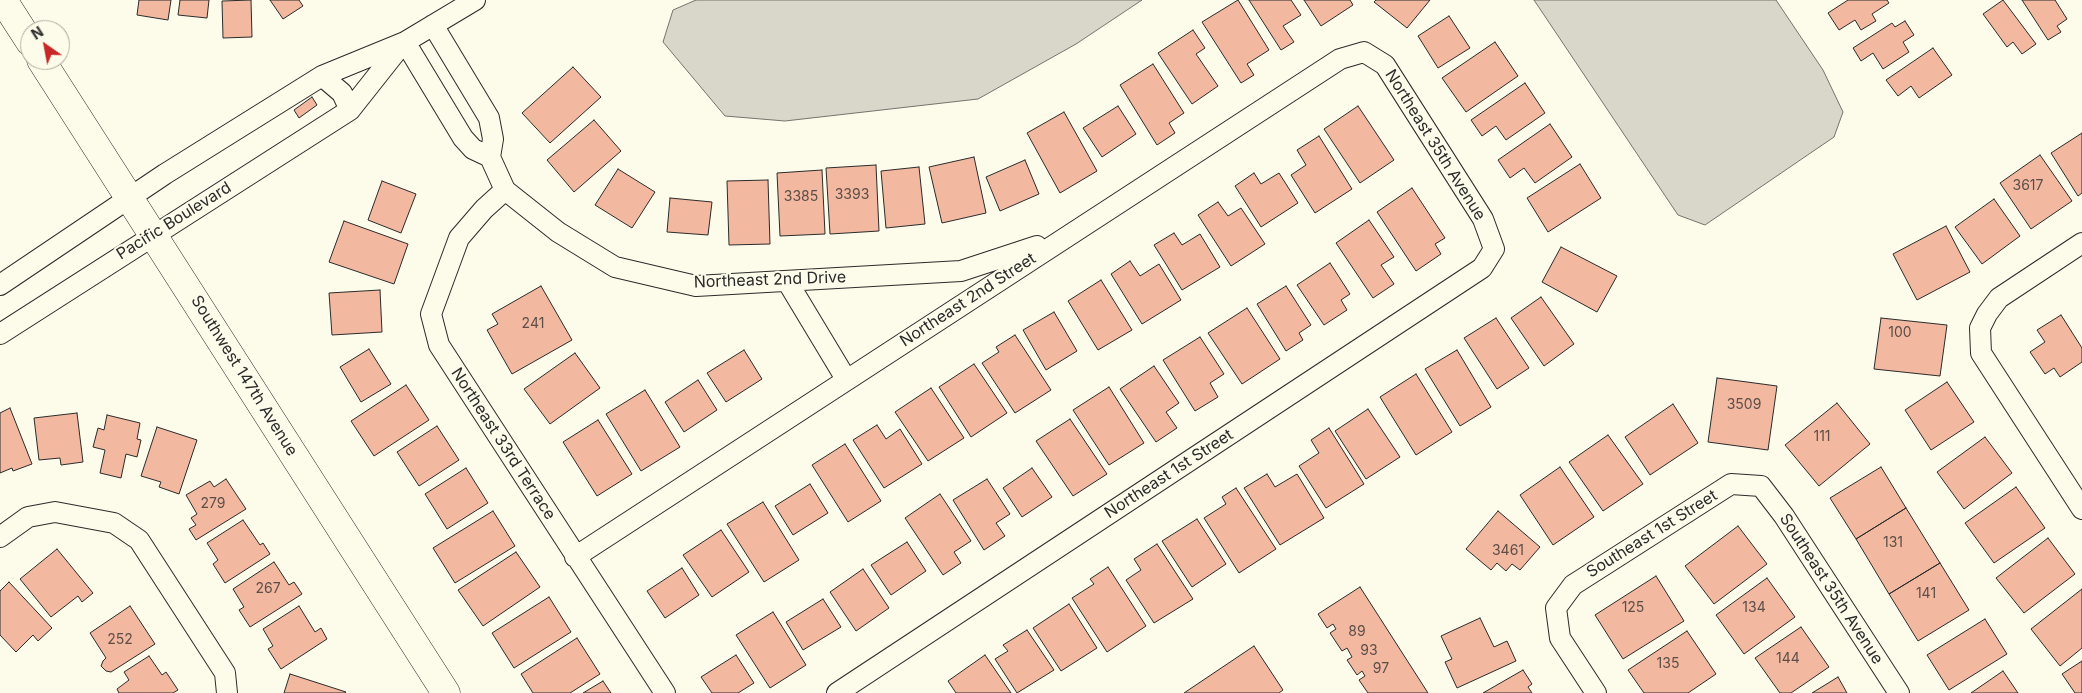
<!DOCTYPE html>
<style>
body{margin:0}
#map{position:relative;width:2082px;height:693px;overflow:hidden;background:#fdfbea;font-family:Inter,sans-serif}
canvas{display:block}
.north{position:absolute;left:20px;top:20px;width:50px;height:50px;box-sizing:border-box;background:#fdfbea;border:1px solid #a9a89e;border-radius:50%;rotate:327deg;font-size:14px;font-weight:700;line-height:20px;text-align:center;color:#2b2b2b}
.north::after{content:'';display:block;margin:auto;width:18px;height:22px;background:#c62828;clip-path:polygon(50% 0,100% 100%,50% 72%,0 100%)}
</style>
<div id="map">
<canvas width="2082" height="693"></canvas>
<div class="north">N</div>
</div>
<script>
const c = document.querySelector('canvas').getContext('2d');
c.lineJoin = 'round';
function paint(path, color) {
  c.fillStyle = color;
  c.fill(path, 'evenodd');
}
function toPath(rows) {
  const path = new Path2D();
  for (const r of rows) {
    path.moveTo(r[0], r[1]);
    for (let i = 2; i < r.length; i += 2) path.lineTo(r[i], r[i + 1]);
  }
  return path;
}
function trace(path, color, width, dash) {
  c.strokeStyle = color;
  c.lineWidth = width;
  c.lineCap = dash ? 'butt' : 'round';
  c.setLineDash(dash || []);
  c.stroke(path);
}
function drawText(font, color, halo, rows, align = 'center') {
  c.font = font + ' Inter,sans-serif';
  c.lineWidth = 4;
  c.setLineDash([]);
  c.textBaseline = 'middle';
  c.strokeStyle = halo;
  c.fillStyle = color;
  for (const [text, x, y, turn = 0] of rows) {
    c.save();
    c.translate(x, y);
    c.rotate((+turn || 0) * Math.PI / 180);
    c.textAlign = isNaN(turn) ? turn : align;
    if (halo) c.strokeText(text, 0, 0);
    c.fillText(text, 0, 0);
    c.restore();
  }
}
const water = toPath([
 [696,0,1142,0,1076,44,978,99,785,121,725,116,663,42,673,10,696,0],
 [1534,0,1776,0,1823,70,1843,112,1834,137,1705,225,1678,215,1534,0]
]);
const building = toPath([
 [139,0,171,0,168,20,137,15,139,0],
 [180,0,209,0,207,18,178,15,180,0],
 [251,0,252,37,223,38,222,1,251,0],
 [270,0,299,0,303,6,283,19,270,0],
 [1238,0,1269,50,1247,64,1254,75,1241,83,1202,22,1238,0],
 [1249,0,1291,0,1301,15,1283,26,1294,42,1281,50,1249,0],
 [1304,0,1350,0,1353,5,1321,26,1304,0],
 [1376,0,1430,0,1407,28,1374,2,1376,0],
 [1848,0,1887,0,1889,3,1872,14,1876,21,1861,30,1855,20,1839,30,1828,13,1848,0],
 [2003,0,2036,44,2022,54,2013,42,2007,47,1983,14,2003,0],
 [2022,0,2055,0,2067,19,2057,26,2061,32,2048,40,2022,0],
 [1449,16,1470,48,1438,68,1418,36,1449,16],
 [1905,21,1914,35,1903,42,1909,52,1883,69,1873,53,1861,61,1853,48,1892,23,1895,27,1905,21],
 [1193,30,1205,48,1196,54,1218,86,1192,104,1158,53,1193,30],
 [1495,42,1518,76,1466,112,1442,78,1495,42],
 [1933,48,1952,75,1919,98,1911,86,1898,96,1886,80,1933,48],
 [1153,64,1184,113,1169,123,1175,133,1157,145,1120,85,1153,64],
 [573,67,601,97,550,143,522,113,573,67],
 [1525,83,1545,113,1506,140,1496,126,1482,136,1471,120,1525,83],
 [312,97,317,105,299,118,294,110,312,97],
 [1118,106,1136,134,1102,157,1083,128,1118,106],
 [1358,106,1394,160,1360,183,1324,129,1358,106],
 [1064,112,1097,171,1060,193,1027,133,1064,112],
 [594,120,621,151,574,192,547,160,594,120],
 [1550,124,1572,157,1535,183,1524,168,1510,178,1498,160,1550,124],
 [2082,133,2082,193,2078,196,2051,153,2082,133],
 [1319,136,1352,189,1315,213,1291,175,1306,165,1297,150,1319,136],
 [2040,155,2072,201,2031,229,2000,183,2040,155],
 [974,157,986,213,942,223,929,167,974,157],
 [1025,160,1039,194,1000,211,986,177,1025,160],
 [1580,164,1601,198,1548,232,1527,198,1580,164],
 [876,165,879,231,830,234,826,168,876,165],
 [919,167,925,224,886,228,881,171,919,167],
 [618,169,655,192,632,228,595,205,618,169],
 [822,170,825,234,780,236,777,173,822,170],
 [1254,173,1261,184,1279,173,1298,203,1261,227,1235,186,1254,173],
 [768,180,770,244,729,245,727,181,768,180],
 [382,181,416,194,401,233,368,220,382,181],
 [1412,188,1445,238,1435,244,1441,254,1416,271,1377,212,1412,188],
 [670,198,712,202,708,235,667,232,670,198],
 [1994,199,2020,236,1982,264,1955,227,1994,199],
 [1218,202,1228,216,1241,208,1265,244,1231,266,1198,215,1218,202],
 [1369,220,1394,257,1381,265,1394,284,1373,298,1336,243,1369,220],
 [344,221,408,244,394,284,329,262,344,221],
 [1946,226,1970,272,1917,300,1893,254,1946,226],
 [1174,233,1182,245,1200,234,1220,267,1182,290,1154,245,1174,233],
 [1561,247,1617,276,1597,312,1542,282,1561,247],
 [1130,261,1140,276,1159,264,1181,300,1142,324,1111,274,1130,261],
 [1330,263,1350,294,1341,300,1347,310,1324,325,1297,285,1330,263],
 [1101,280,1132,330,1098,350,1068,301,1101,280],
 [541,286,572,340,512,374,487,330,498,324,492,314,541,286],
 [1286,286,1311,325,1299,333,1303,340,1286,351,1257,304,1286,286],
 [380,290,382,332,332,335,329,293,380,290],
 [1541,297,1574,344,1544,366,1511,318,1541,297],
 [1247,308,1280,359,1242,384,1208,333,1247,308],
 [1054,312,1077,351,1046,370,1023,330,1054,312],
 [2061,315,2082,348,2082,362,2060,377,2054,368,2045,374,2030,352,2045,342,2037,330,2061,315],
 [1496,318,1529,368,1497,389,1464,338,1496,318],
 [1881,318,1947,325,1940,376,1874,369,1881,318],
 [1015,335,1051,390,1015,413,982,363,999,352,996,347,1015,335],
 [1200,337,1224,374,1210,383,1218,397,1195,411,1163,360,1200,337],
 [369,349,391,384,361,402,340,367,369,349],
 [744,350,762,379,726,402,707,373,744,350],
 [1457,350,1491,407,1460,426,1425,369,1457,350],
 [575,353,600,388,550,424,524,389,575,353],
 [974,364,1007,413,971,437,939,387,974,364],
 [1154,366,1179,403,1166,412,1177,428,1156,442,1120,389,1154,366],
 [1416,374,1452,432,1416,455,1380,397,1416,374],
 [1717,378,1777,386,1768,450,1708,442,1717,378],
 [698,380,717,410,684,432,665,402,698,380],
 [1947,382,1974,422,1931,450,1905,410,1947,382],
 [406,385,429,420,374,456,351,421,406,385],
 [1109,387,1144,443,1109,465,1073,410,1109,387],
 [931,388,964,438,928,461,895,412,931,388],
 [645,390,680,447,641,471,606,414,645,390],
 [1837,403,1870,444,1819,486,1785,445,1837,403],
 [1673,404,1698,443,1650,475,1625,437,1673,404],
 [10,408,32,464,13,471,12,468,0,473,0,413,10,408],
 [1368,409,1400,457,1366,479,1335,431,1368,409],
 [77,413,83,462,61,465,60,458,39,460,34,418,77,413],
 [107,415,140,423,137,439,141,440,137,457,126,454,121,478,100,473,105,450,93,447,98,428,104,430,107,415],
 [1070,419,1107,474,1073,496,1036,441,1070,419],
 [598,420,632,474,597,496,563,442,598,420],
 [877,425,886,439,900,429,922,464,884,488,853,440,877,425],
 [437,426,459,460,419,486,397,452,437,426],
 [157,427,197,440,179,494,159,487,161,482,141,476,157,427],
 [1329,428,1364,484,1326,508,1299,466,1319,453,1311,440,1329,428],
 [1608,435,1643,484,1603,511,1569,462,1608,435],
 [1985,437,2012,473,1964,509,1937,472,1985,437],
 [845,444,881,501,848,522,812,465,845,444],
 [1560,467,1594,517,1553,545,1520,495,1560,467],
 [1881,467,1906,508,1856,539,1830,498,1881,467],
 [466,468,488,503,447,529,425,494,466,468],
 [1032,468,1052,497,1022,517,1003,488,1032,468],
 [1267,474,1275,487,1297,474,1324,518,1280,545,1244,488,1267,474],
 [226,479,246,509,196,540,189,529,196,525,191,518,197,514,186,495,210,481,214,487,226,479],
 [987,479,1010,514,996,523,1005,536,984,550,953,500,987,479],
 [810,484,828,513,793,535,775,506,810,484],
 [2016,487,2045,528,1994,563,1965,523,2016,487],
 [1236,488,1276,549,1239,573,1204,518,1226,504,1222,497,1236,488],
 [940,494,971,541,954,552,961,563,943,575,905,518,940,494],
 [763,502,799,560,764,582,727,524,763,502],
 [1906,508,1940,563,1889,594,1856,539,1906,508],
 [493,511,515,546,455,583,433,548,493,511],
 [1498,511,1540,547,1520,570,1512,564,1506,571,1497,563,1491,570,1466,549,1498,511],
 [1197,519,1226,564,1192,587,1162,541,1197,519],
 [243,520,260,545,263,543,270,554,225,583,213,564,218,560,207,543,243,520],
 [1738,526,1767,564,1714,604,1685,566,1738,526],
 [721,530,749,572,712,597,683,555,721,530],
 [2048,538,2075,574,2024,613,1996,578,2048,538],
 [907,542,926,571,891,595,871,565,907,542],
 [1157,544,1193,599,1154,623,1126,580,1141,570,1134,559,1157,544],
 [57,549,93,593,82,602,78,596,51,617,20,579,57,549],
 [516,552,540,587,483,626,458,590,516,552],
 [274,562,289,585,294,582,302,594,250,627,239,610,244,607,233,589,274,562],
 [1940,563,1969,610,1918,641,1889,594,1940,563],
 [1108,567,1146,626,1107,652,1072,598,1094,584,1090,579,1108,567],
 [682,568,699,595,665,618,647,591,682,568],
 [863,569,889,608,856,631,830,592,863,569],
 [1656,576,1684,621,1623,659,1595,615,1656,576],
 [1767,578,1795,617,1744,654,1716,615,1767,578],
 [9,582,52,628,38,641,33,635,16,652,0,635,0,591,9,582],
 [1360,587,1428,693,1368,693,1359,680,1365,676,1362,671,1357,675,1347,660,1352,657,1347,648,1342,651,1330,633,1336,629,1333,624,1327,628,1318,614,1360,587],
 [2082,589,2082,648,2060,666,2031,629,2082,589],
 [549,597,571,632,514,668,492,633,549,597],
 [823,599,841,627,803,650,786,622,823,599],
 [1069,604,1097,648,1061,671,1033,628,1069,604],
 [130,606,155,644,111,672,106,671,101,666,103,661,106,658,90,633,130,606],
 [299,606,315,632,321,628,327,639,281,669,268,649,273,646,263,629,299,606],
 [773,612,806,665,770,688,736,635,773,612],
 [1480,618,1494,647,1507,641,1516,661,1457,688,1445,662,1452,659,1441,636,1480,618],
 [1985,619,2007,654,1949,690,1927,655,1985,619],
 [1801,627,1829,667,1791,693,1780,693,1755,658,1801,627],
 [1027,630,1054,670,1017,693,995,659,1008,651,1003,645,1027,630],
 [1687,631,1716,674,1688,693,1644,693,1628,670,1687,631],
 [577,638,600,674,570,693,533,693,521,674,577,638],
 [1254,646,1283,690,1279,693,1184,693,1254,646],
 [736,655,754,683,738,693,712,693,701,677,736,655],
 [985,655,1011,693,956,693,948,681,985,655],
 [149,656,162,675,166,672,178,690,173,693,119,693,117,689,129,680,124,672,149,656],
 [2082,661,2082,693,2075,693,2062,674,2082,661],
 [1523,670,1532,684,1528,687,1532,693,1483,693,1523,670],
 [2003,671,2018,693,1971,693,2003,671],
 [290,674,346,692,345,693,284,693,290,674],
 [1838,677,1847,693,1812,693,1838,677],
 [603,681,611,693,583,693,603,681]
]);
const street = toPath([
 [433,25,489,118,493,139,490,157,505,190,558,232,615,267,696,286,961,271,1037,246],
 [405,42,463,138,473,149,490,157],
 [322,76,342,93,350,110],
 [505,190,484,209,459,238,431,314,439,345,665,693],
 [2082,243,1999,298,1987,314,1980,328,1981,353,2082,509],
 [787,281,846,379],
 [0,285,165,174,322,76,405,42,475,0],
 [0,334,350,110,403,43],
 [0,537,28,517,55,512,114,523,139,540,225,673,227,693],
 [575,557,1340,59,1364,52,1385,65,1483,219,1494,249,1482,268,837,693],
 [1596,693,1560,638,1556,608,1573,585,1731,484,1761,486,1784,516,1899,693]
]);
const secondary = toPath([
 [3,0,30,42],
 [41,60,446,693]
]);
const numberNames = [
 ["3617",2028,186],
 ["3393",852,195],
 ["3385",801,197],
 ["241",533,324],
 ["100",1900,333],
 ["3509",1744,405],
 ["111",1822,437],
 ["279",213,504],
 ["131",1893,543],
 ["3461",1508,551],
 ["267",268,589],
 ["141",1926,594],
 ["125",1633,608],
 ["134",1754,608],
 ["89",1357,632],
 ["252",120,640],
 ["93",1369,651],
 ["144",1788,659],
 ["135",1668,664],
 ["97",1381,669]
];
const streetNames = [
 ["Northeast 35th Avenue",1435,145,58],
 ["Pacific Boulevard",174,221,-32],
 ["Northeast 2nd Drive",770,280,-2],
 ["Northeast 2nd Street",968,300,-33],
 ["Southwest 147th Avenue",244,376,58],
 ["Northeast 33rd Terrace",503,444,57],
 ["Northeast 1st Street",1169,474,-33],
 ["Southeast 1st Street",1652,534,-32],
 ["Southeast 35th Avenue",1831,589,57]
];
paint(water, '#d8d7c9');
trace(water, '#74746e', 1);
paint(building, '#f2b8a0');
trace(building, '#2b2b2b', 1);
trace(street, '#2b2b2b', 22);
trace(secondary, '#2b2b2b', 29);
trace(street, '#fdfbea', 20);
trace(secondary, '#fdfbea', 28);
drawText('14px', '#5d4e48', null, numberNames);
drawText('16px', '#2b2b2b', '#fdfbea', streetNames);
</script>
